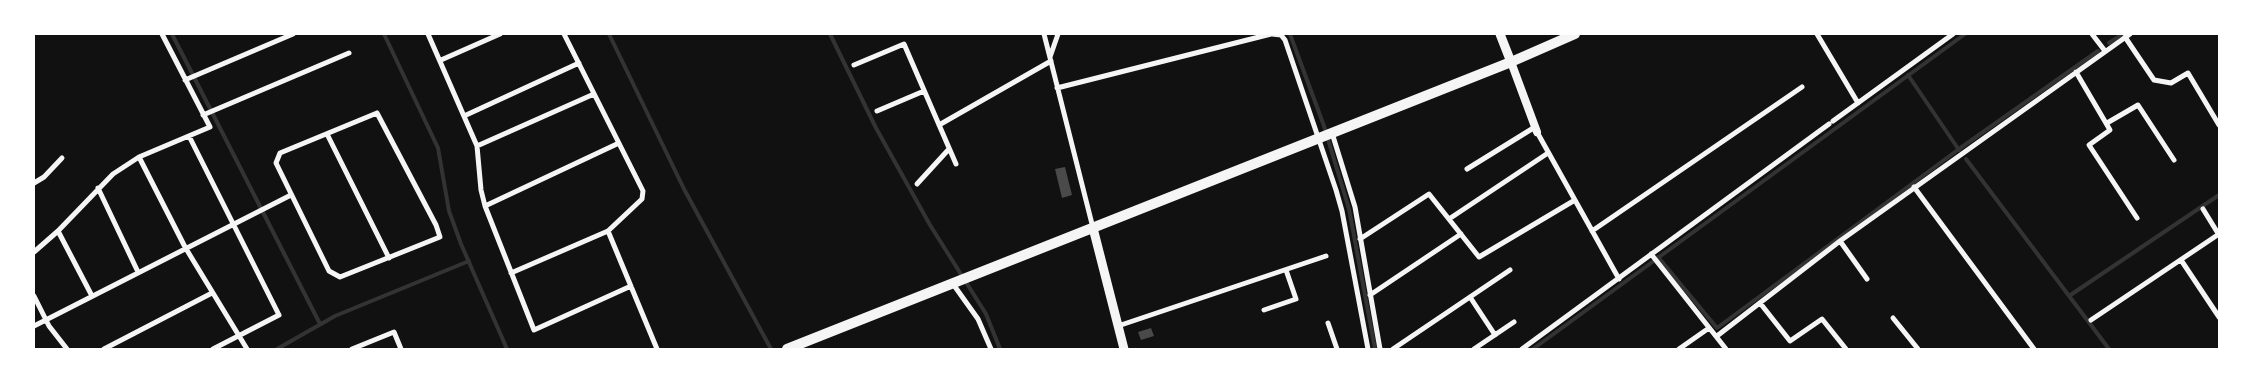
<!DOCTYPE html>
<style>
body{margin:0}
#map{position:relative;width:2253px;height:383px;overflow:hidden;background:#111;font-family:"Space Grotesk",sans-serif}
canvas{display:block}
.frame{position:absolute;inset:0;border:35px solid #fff;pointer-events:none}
</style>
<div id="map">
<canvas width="2253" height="383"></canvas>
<div class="frame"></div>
</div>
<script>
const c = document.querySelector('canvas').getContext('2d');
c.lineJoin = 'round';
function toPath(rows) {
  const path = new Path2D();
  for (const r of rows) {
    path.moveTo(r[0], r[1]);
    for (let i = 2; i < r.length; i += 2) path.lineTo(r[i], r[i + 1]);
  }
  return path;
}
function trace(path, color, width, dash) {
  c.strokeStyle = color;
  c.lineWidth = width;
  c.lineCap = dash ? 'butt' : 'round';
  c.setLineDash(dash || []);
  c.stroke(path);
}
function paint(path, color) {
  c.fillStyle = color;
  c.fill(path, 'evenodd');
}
const stream = toPath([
 [172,34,320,324],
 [384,34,438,148,449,211,461,244,507,349],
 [609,34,684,189,771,349],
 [830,34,876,128,930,225,986,314,1000,349],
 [1290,34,1324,126,1349,209,1375,349],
 [2109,43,2123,34],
 [1908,75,1959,150],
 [1966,159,2109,349],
 [1658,257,1717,328,1959,149,2098,51],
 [2069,296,2219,195],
 [277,349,335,316,469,261],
 [1533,349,1965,34]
]);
const building = toPath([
 [1065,167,1072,195,1062,198,1055,169],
 [1151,328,1154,336,1141,340,1138,332]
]);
const minor = toPath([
 [428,34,477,146,481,190,485,206,534,330,631,286],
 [1044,34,1093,228],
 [1272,34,1281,35,1285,40,1336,190,1342,211,1368,349],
 [1817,34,1858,103],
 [2092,34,2105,51],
 [2125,37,2154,80,2171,83,2188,73,2219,125],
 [1050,57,1058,34],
 [441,60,500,34],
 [854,65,904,44,956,164],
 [2076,72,2110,130,2089,145,2137,218],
 [185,80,293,34],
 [1057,88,1271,34],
 [877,111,924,91],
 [377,113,436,225,440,237,340,277,329,271,276,163,280,153,377,113],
 [203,115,349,53],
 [464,116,579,63],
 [1833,121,1953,34],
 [2107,123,2138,105,2174,160],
 [939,125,1051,61],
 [1537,132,1619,279],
 [1332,133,1355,207,1380,349],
 [327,134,389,258],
 [189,136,279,315,213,349],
 [477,146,594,94],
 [139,157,185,247,247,349],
 [1467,169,1535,127],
 [34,183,44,177,62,158],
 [917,184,949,149],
 [1914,187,2034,349],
 [98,188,138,272],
 [485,206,619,143],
 [2203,209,2219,235],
 [1449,219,1548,153],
 [58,231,92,296],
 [608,231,657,349],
 [1592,231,1802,87],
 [1360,239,1429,194,1479,257,1575,200],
 [1840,241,1867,279],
 [34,252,58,231,113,174,139,157,210,127,162,34],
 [1651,254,1726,349],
 [2181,260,2219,317],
 [511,273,608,231,642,199,643,191,564,34],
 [953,284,978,319,991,349],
 [1370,295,1461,234],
 [34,296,49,326,67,349],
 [1470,297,1495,335],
 [1760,303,1790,341,1822,319,1846,349],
 [1264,310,1296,299,1286,270],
 [1893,318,1918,349],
 [2091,320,2219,234],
 [1328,323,1337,349],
 [34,326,291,195],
 [1118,326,1326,256],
 [1717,336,1840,241,2130,34],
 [104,349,212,293],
 [352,349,394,332,401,349],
 [1393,349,1510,270],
 [1474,349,1514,322],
 [1522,349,1829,124],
 [1679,349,1709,328]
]);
const tertiary = toPath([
 [1511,62,1537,132]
]);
const secondary = toPath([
 [1500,34,1511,62],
 [1093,228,1124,349]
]);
const primary = toPath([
 [787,349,1511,62,1575,34]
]);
trace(stream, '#333', 4);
paint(building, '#4a4a4a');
trace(minor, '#f5f5f5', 5);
trace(tertiary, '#f5f5f5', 8);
trace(secondary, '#f5f5f5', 9);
trace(primary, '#f5f5f5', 10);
</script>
